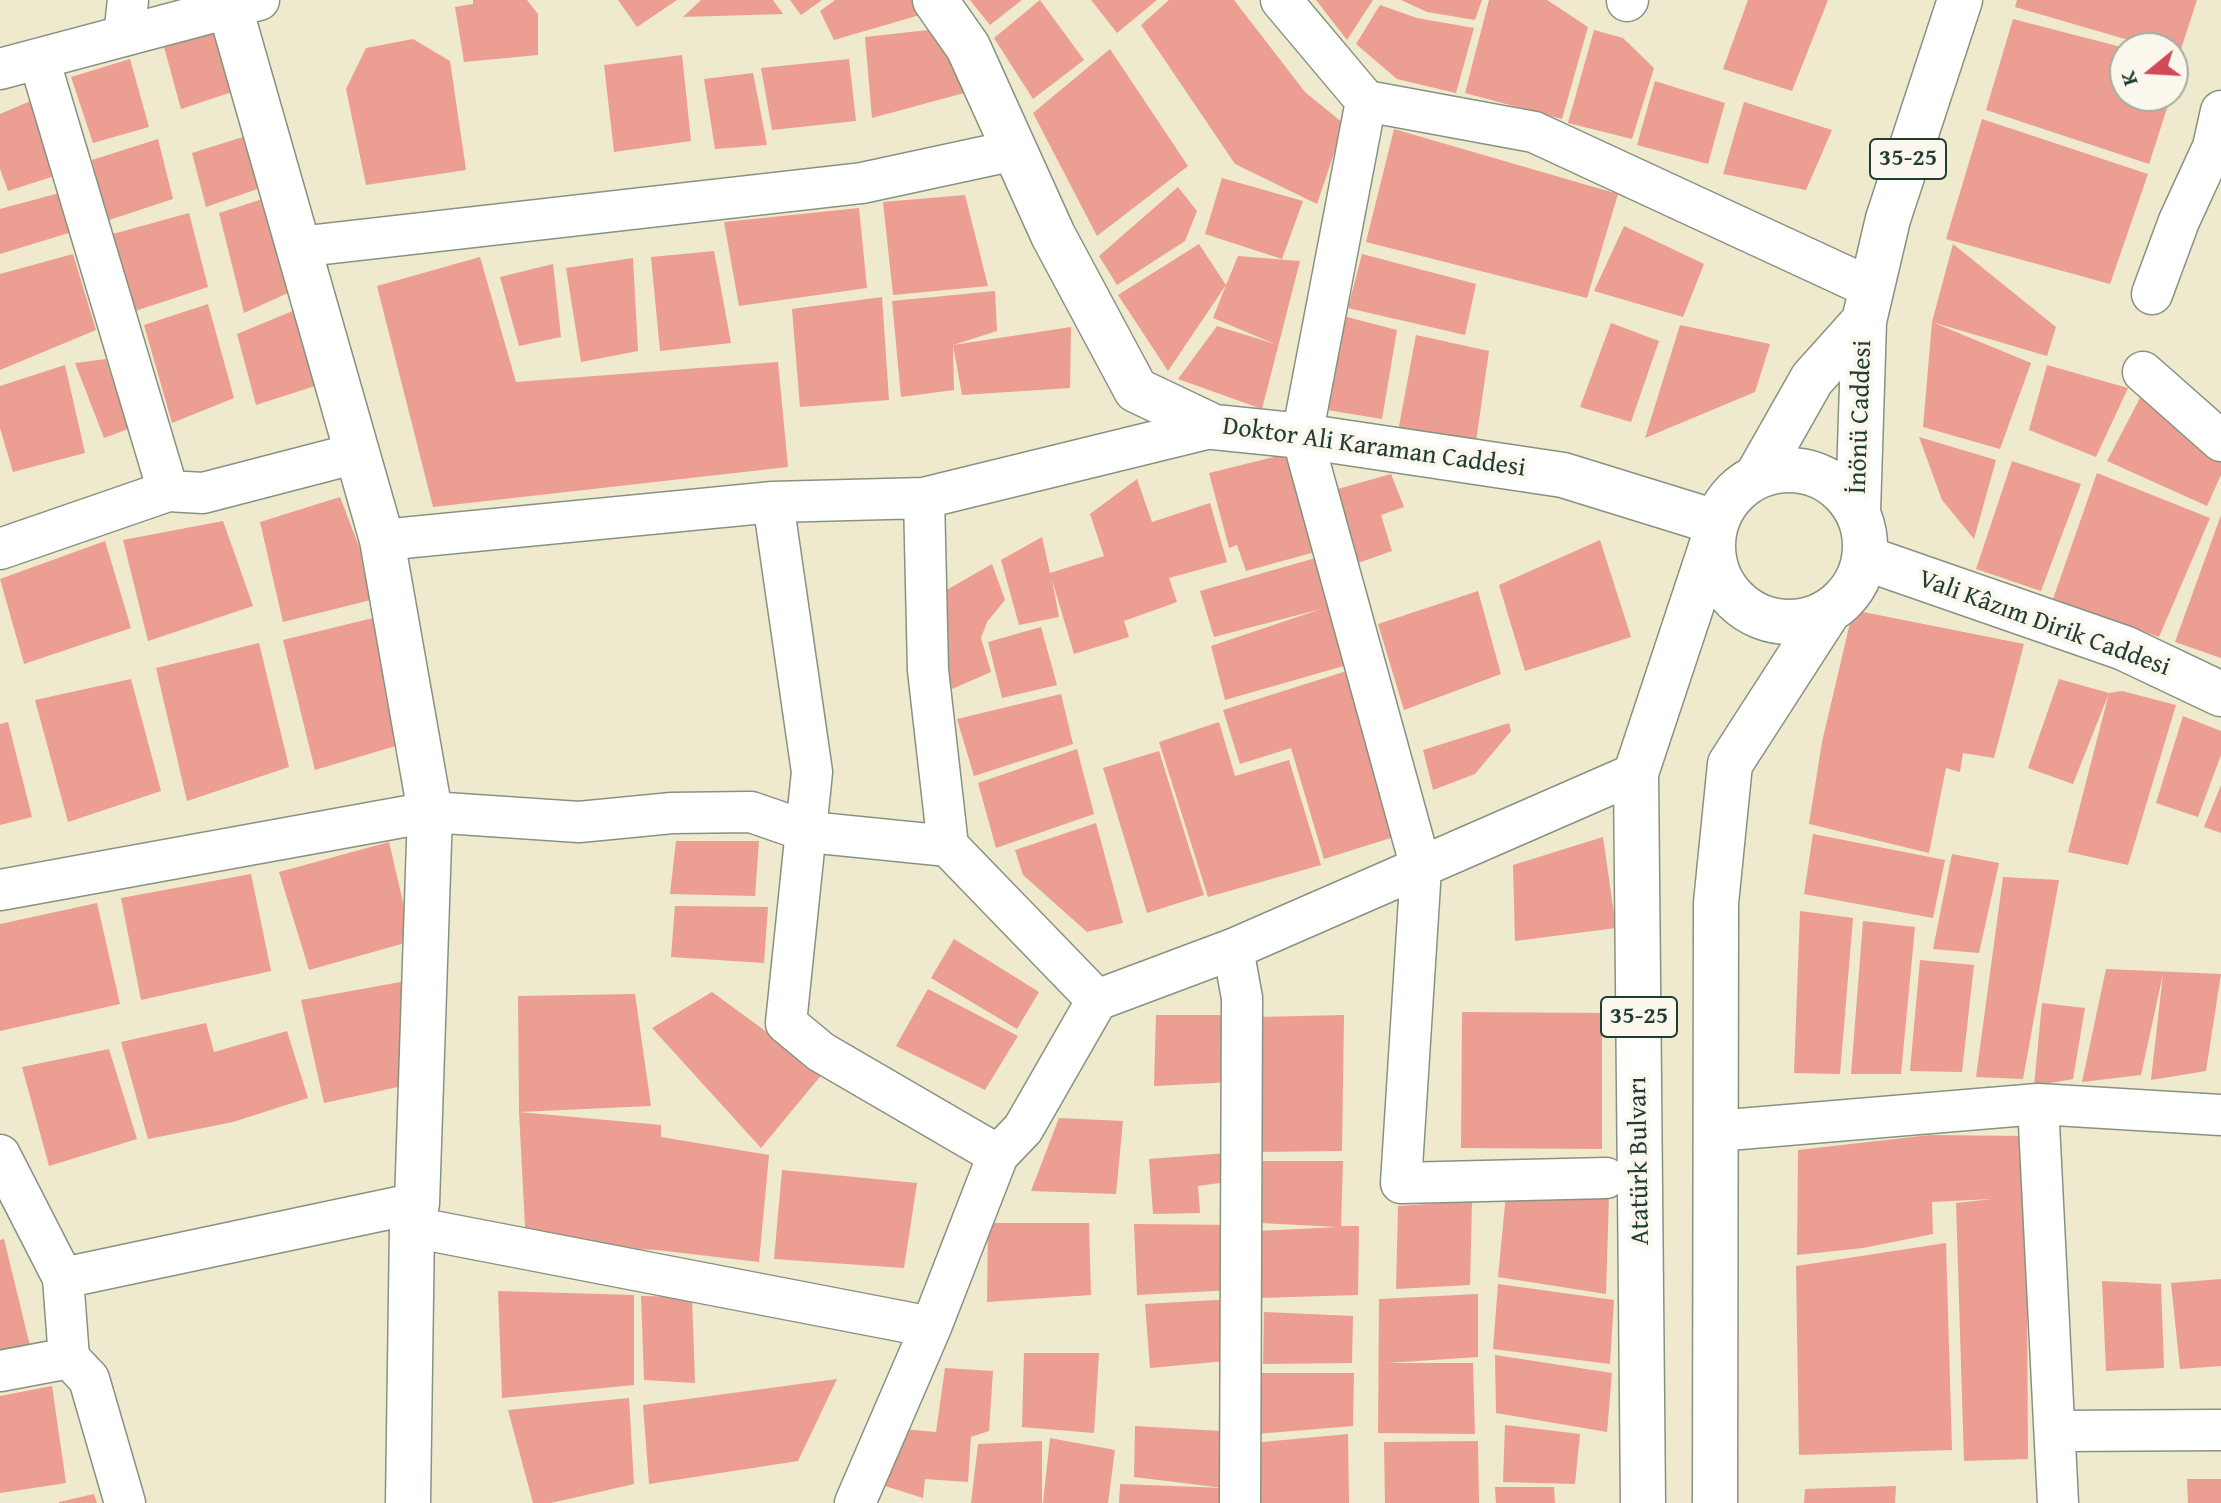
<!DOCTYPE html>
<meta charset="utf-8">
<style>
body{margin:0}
#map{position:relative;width:2221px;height:1503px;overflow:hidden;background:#efe9ce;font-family:"Gentium Book Plus",serif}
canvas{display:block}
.north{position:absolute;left:2109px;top:32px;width:80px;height:80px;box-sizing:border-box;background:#fbf7ec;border:2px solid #a3ada2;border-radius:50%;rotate:252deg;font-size:22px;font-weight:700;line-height:32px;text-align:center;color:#1f3d34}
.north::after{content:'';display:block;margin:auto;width:28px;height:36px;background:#d1495b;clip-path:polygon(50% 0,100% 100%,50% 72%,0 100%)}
</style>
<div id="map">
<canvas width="2221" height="1503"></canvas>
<div class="north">K</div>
</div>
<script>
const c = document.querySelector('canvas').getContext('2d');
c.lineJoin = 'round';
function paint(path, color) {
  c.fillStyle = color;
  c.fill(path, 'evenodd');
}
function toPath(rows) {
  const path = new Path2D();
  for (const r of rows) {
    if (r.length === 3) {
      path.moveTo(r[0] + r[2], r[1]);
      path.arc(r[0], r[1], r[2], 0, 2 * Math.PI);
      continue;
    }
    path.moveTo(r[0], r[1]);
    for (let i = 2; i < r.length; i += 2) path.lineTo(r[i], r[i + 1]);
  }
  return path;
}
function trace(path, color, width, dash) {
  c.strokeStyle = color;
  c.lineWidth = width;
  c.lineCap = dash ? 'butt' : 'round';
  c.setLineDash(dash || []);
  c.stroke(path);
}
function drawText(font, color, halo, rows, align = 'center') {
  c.font = font + ' "Gentium Book Plus",serif';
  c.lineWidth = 8;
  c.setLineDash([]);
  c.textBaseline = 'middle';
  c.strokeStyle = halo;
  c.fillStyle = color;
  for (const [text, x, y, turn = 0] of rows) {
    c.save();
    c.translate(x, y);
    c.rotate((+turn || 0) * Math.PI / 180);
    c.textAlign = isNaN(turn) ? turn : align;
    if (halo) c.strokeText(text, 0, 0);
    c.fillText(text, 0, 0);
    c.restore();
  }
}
const building = toPath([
 [473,0,527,0,538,14,538,55,464,62,455,7,473,4],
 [618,0,677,0,637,27],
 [701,0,773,0,783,14,683,17],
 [790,0,822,0,801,15],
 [835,0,922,0,930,12,834,40,820,11],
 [970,0,1022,0,990,25],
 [1040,0,1084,60,1033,99,994,38],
 [1091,0,1157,0,1117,33],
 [1169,0,1234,0,1305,92,1344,124,1317,204,1235,164,1141,25],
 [1316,0,1373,0,1347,40],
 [1401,0,1482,0,1475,20,1427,12],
 [1489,0,1547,0,1588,27,1562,119,1465,93],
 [1748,0,1828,0,1792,91,1723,69],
 [2017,0,2197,0,2179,55,2173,53,2173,48,2156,48,2015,7],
 [1380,5,1417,18,1474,28,1456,93,1397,79,1356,44],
 [2013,19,2125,48,2125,96,2171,96,2149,164,1986,110],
 [219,29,238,90,181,109,164,47],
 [937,29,964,93,872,118,865,37],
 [1594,30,1623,38,1654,68,1632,139,1568,123],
 [413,39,450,61,466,170,366,185,346,89,366,48],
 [1110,49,1188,166,1097,236,1033,113],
 [682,55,691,141,614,152,604,65],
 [130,59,149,127,93,143,71,77],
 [849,59,856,121,772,130,761,68],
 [2173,61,2182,63,2174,87,2173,87],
 [753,73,767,145,715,149,704,79],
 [1655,81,1725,103,1708,164,1637,145],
 [47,94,70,171,8,191,0,169,0,114],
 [1744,102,1832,130,1806,190,1723,174],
 [1982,119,2148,174,2110,284,1946,239],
 [1394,129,1618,194,1587,298,1366,242],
 [249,135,266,186,206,207,192,153],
 [158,139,173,199,106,221,92,160],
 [1222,178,1303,201,1282,259,1205,234],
 [1178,187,1197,211,1185,241,1117,285,1099,256],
 [63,192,72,232,0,254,0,209],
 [965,195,988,286,893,295,883,202],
 [272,196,299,288,244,313,219,213],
 [859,208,867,288,739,306,724,222],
 [189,213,208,287,129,313,109,235],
 [1624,226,1704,264,1683,317,1594,291],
 [1199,244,1226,285,1238,256,1300,261,1262,409,1178,379,1217,326,1275,344,1213,318,1226,285,1168,371,1118,295],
 [1953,244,2056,327,2047,356,1932,322,2031,363,2000,449,1923,427,1932,322],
 [714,251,731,343,660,351,651,257],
 [73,254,96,330,0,370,0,274],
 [1362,254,1476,284,1465,335,1348,308],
 [480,257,516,382,778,362,788,467,433,507,377,286],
 [633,258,638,351,581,362,566,268],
 [553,264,561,337,519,346,500,277],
 [995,291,997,331,953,345,1071,327,1070,388,962,395,953,345,954,390,901,397,892,301],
 [882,297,889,400,800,407,792,309],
 [208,304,234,398,172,423,144,325],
 [295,310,318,385,256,405,237,334],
 [1343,316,1397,330,1382,419,1315,408],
 [1611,323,1659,341,1631,422,1580,407],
 [1680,325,1770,344,1755,392,1645,438],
 [1416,335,1489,351,1475,448,1397,437],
 [106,359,128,429,104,438,75,363],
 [65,365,85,453,13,472,0,428,0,386],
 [2047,365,2128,388,2096,457,2029,430],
 [2142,394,2221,462,2221,475,2207,506,2107,461],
 [1919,437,1996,460,1974,539,1942,500],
 [1286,454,1315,552,1246,571,1237,545,1229,548,1209,473],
 [2012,461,2081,484,2041,591,1976,569],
 [2097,473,2210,518,2159,637,2053,599],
 [1391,474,1404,507,1381,515,1392,551,1358,563,1334,490],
 [1137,479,1152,522,1210,503,1227,562,1169,578,1177,602,1124,621,1129,637,1074,654,1052,580,1059,617,1019,625,1001,560,1042,537,1050,573,1104,556,1090,514],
 [340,497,379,598,283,622,260,522],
 [2221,515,2221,658,2175,642],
 [223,521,253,606,148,641,123,540],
 [1600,540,1631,637,1525,671,1499,585],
 [105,541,131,628,24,664,0,579],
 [1319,557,1347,665,1225,700,1211,646,1321,609,1214,637,1200,591],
 [992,564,1005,600,987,622,981,638,991,672,952,689,937,639,943,592],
 [1478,591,1501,674,1404,710,1378,624],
 [1853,610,2024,644,1994,758,1963,753,1960,772,1946,768,1929,853,1809,824,1822,742],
 [373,618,399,745,315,770,283,640],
 [1041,627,1057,685,1002,698,988,642],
 [259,643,289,767,187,801,156,668],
 [1350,670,1397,836,1324,859,1291,748,1240,764,1223,710],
 [131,679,161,791,68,822,35,700],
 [2059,679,2109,693,2073,784,2028,768],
 [2122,691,2176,705,2128,865,2068,852,2109,693],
 [1061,694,1073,744,974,776,957,719],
 [2183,716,2221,731,2221,755,2198,817,2156,803],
 [8,722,32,817,0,825,0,724],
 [1219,722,1235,776,1289,760,1321,865,1208,897,1159,742],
 [1509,723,1511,731,1475,774,1433,790,1423,750],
 [1077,749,1094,814,996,848,978,783],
 [1159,751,1204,895,1147,913,1103,768],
 [2221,785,2221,833,2204,827],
 [1096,823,1123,923,1087,932,1023,875,1015,850],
 [1813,834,1945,860,1933,918,1804,894],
 [1603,837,1616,928,1515,941,1513,865],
 [676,841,759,841,755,896,670,894],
 [389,842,412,941,309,970,279,872],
 [1952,854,1999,863,1979,953,1933,949],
 [251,874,271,971,141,1000,121,898],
 [2003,877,2059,880,2023,1079,1976,1077],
 [97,903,120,1004,0,1031,0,924],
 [675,906,768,907,764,963,671,957],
 [1800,911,1853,918,1840,1074,1794,1073],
 [1863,921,1915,927,1901,1074,1851,1074],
 [954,939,1039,992,1017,1029,931,978],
 [1920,960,1974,965,1962,1072,1910,1071],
 [2106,969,2221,974,2206,1071,2151,1080,2163,974,2141,1075,2082,1082],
 [406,981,407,1085,324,1103,301,1000],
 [928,989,1018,1036,985,1090,896,1046],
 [712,992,823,1073,761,1148,652,1028],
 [635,994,651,1106,519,1112,661,1125,661,1137,769,1155,759,1262,657,1250,526,1245,519,1112,518,996],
 [2042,1003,2085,1008,2073,1079,2034,1086],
 [1462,1012,1602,1013,1602,1149,1461,1148],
 [1156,1015,1233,1015,1233,1082,1154,1086],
 [1344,1015,1342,1151,1256,1152,1258,1017],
 [206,1023,214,1052,287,1031,308,1098,233,1122,148,1139,121,1042],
 [109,1049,137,1139,49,1166,22,1067],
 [1059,1118,1123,1121,1116,1194,1031,1191],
 [1930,1135,2026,1136,2028,1459,1964,1461,1956,1203,1992,1199,1932,1202,1933,1234,1863,1248,1797,1255,1798,1150],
 [1227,1153,1227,1182,1198,1186,1200,1213,1153,1214,1149,1159],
 [1261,1161,1343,1161,1341,1226,1359,1226,1358,1295,1259,1298,1257,1231,1338,1227,1260,1223],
 [782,1170,917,1183,904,1268,774,1259],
 [1506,1194,1609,1195,1606,1294,1498,1277],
 [1472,1201,1470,1285,1396,1289,1398,1206],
 [988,1223,1089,1223,1091,1295,987,1302],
 [1134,1224,1237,1225,1233,1290,1137,1295],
 [4,1239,30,1346,0,1352,0,1240],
 [1946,1243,1952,1450,1799,1455,1796,1266],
 [2221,1279,2221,1366,2180,1369,2171,1283],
 [2102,1281,2161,1284,2164,1368,2106,1371],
 [1498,1284,1614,1300,1610,1364,1493,1349],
 [498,1291,634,1295,634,1385,502,1398],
 [1478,1294,1478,1357,1387,1363,1473,1363,1475,1434,1378,1433,1379,1299],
 [641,1296,692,1297,695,1383,644,1380],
 [1233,1299,1237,1360,1150,1368,1145,1304],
 [1264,1312,1353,1316,1352,1363,1263,1364],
 [1024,1353,1099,1353,1094,1433,1022,1427],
 [1495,1355,1612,1373,1607,1432,1496,1413],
 [945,1368,993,1371,989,1431,971,1437,968,1482,925,1479,923,1498,882,1485,891,1428,936,1432],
 [1262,1373,1354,1373,1353,1426,1256,1434],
 [837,1379,798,1461,649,1484,643,1405],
 [52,1386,66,1483,0,1493,0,1396],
 [629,1398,634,1484,551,1503,533,1503,508,1410],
 [1505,1425,1580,1434,1575,1484,1503,1482],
 [1135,1426,1238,1432,1230,1503,1119,1503,1120,1484,1224,1488,1134,1477],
 [1348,1434,1349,1503,1252,1503,1252,1443],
 [1050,1438,1115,1450,1108,1503,1043,1503],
 [1042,1441,1042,1503,971,1503,978,1444],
 [1478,1441,1479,1503,1385,1503,1384,1442],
 [2187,1479,2221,1479,2221,1503,2188,1503],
 [1896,1486,1895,1503,1804,1503,1805,1489],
 [1495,1487,1554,1487,1555,1503,1496,1503],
 [94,1494,97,1503,59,1503,59,1502]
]);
const street = toPath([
 [1281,0,1366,101,1534,132,1871,288],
 [1627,1,1628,0],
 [124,36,128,0],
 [39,59,168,491],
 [0,69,259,0],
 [1366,101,1302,436,1421,868,1401,1183,1606,1178],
 [2213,147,2221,111],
 [298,247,862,183,1015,150],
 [2152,294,2179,221,2213,147,2221,147],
 [2143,372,2221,441],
 [924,498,928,670,948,846,1097,1000],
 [773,502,812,772,786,1023,821,1052,998,1155],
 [382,540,773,502,924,498,1214,427],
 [0,549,168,491,203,493,357,453],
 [0,890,430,812,579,822,672,813,751,812,809,832,948,846],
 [1233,949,1242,998,1240,1503],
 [2038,1104,2221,1115],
 [1716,1131,2038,1104,2058,1503],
 [0,1155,63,1278,69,1358,89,1379,125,1503],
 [412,1227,931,1327],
 [63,1278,417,1203],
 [0,1371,69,1358],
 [2057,1431,2221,1430],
 [855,1503,931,1327,998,1155,1023,1129,1097,1000,1233,949,1636,773]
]);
const secondary = toPath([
 [935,0,968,47,1053,235,1136,390,1214,427,1302,436,1563,475,1715,522],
 [230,8,382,540,430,812,417,1203,412,1227,408,1503],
 [1865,558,2124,648,2221,694]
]);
const primary = toPath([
 [1789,546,76],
 [1757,476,1812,379,1864,321],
 [1858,512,1864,321,1888,219,1960,0],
 [1643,1503,1636,773,1712,544],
 [1715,1503,1716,903,1730,764,1828,612]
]);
const shields = [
 [1908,159,76],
 [1639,1017,76]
];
const shieldNames = [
 ["35-25",1908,159],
 ["35-25",1639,1017]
];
const streetNames = [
 ["İnönü Caddesi",1861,417,-88],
 ["Doktor Ali Karaman Caddesi",1374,448,8],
 ["Vali Kâzım Dirik Caddesi",2044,624,20],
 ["Atatürk Bulvarı",1640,1161,-91]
];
paint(building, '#eb9e91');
trace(street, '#879381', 43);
trace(secondary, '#879381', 47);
trace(primary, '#879381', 47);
trace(street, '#fff', 40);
trace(secondary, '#fff', 44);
trace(primary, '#fff', 44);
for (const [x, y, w] of shields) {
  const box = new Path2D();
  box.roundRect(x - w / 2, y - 20, w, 40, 6);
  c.fillStyle = '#fbf7ec';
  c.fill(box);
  trace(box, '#1f3d34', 2);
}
drawText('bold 24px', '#1f3d34', null, shieldNames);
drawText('26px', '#1f3d34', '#fbf7ec', streetNames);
</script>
